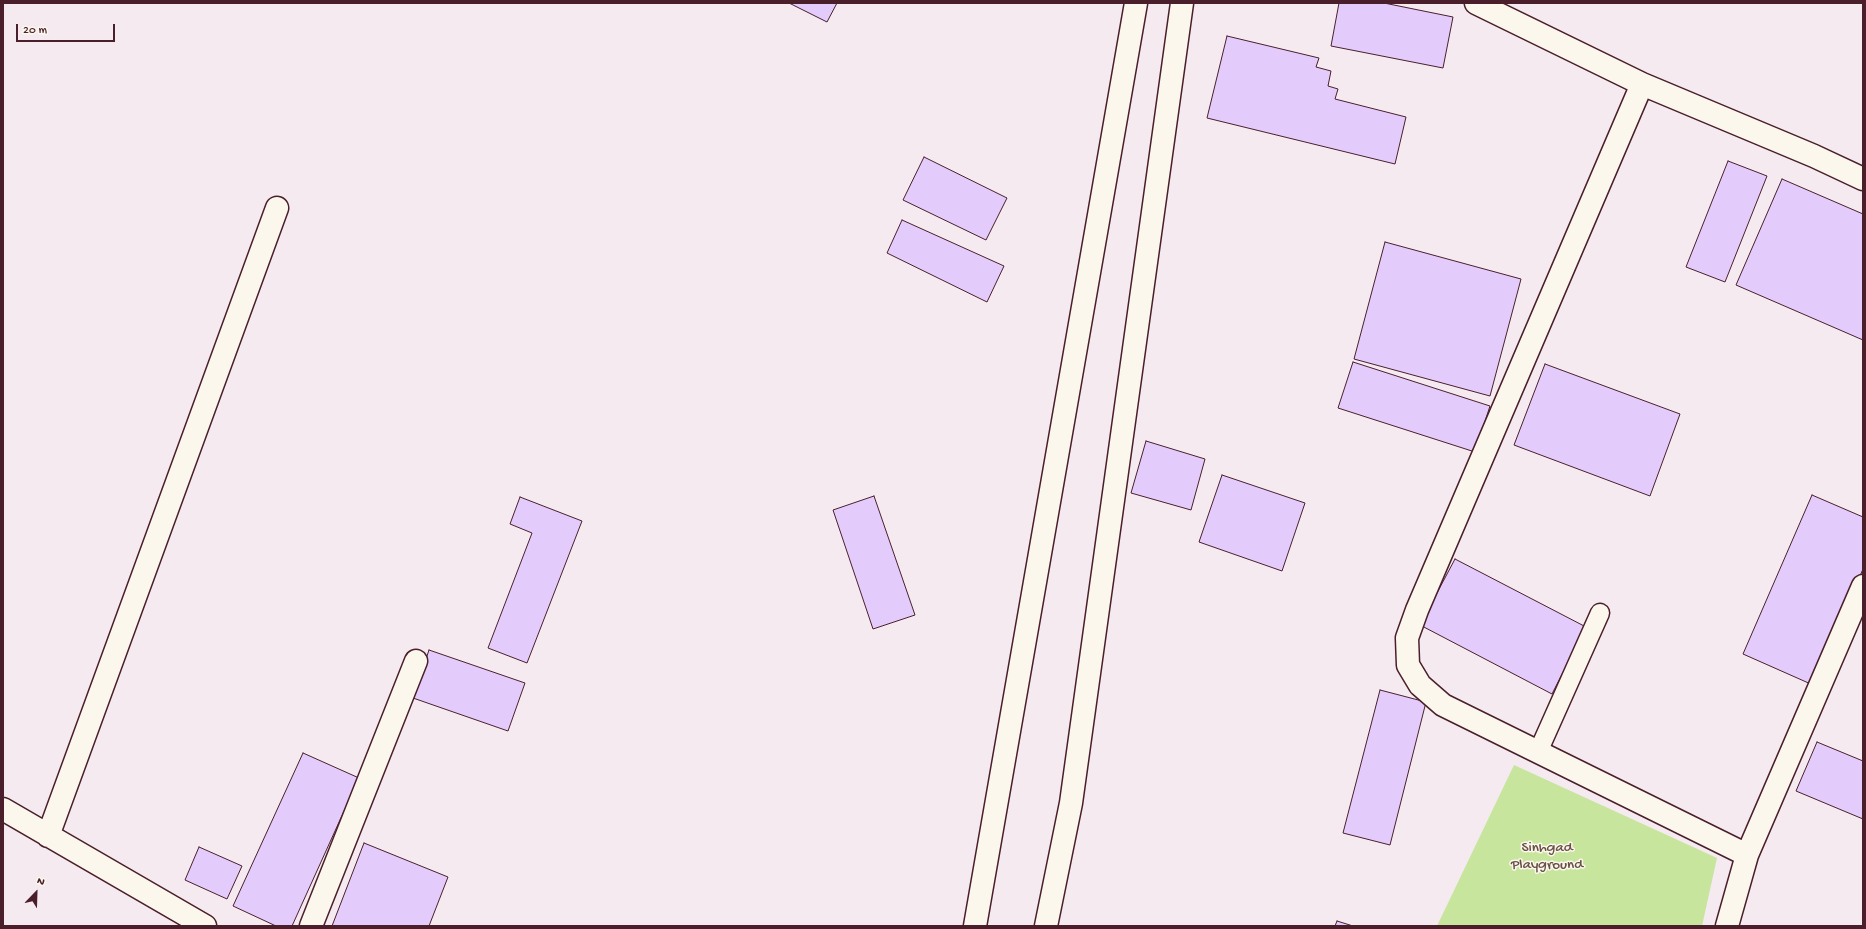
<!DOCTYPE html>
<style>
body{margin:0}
#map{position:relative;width:1866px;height:929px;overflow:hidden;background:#f4eaf0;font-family:"Gochi Hand",sans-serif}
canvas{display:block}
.frame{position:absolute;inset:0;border:4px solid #4a1f2b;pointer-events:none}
.north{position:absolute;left:16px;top:873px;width:40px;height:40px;-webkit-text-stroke:3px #fbf7ec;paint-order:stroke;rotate:23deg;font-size:11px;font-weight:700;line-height:16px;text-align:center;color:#4a1f2b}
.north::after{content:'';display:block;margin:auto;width:14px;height:18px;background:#4a1f2b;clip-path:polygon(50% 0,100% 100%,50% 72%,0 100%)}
.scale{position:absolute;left:16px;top:24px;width:99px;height:18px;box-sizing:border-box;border:2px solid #4a1f2b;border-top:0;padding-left:5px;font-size:12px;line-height:14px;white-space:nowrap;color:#4a1f2b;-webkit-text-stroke:3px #fbf7ec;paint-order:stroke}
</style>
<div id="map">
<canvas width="1866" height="929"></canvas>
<div class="frame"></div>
<div class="north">N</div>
<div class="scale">20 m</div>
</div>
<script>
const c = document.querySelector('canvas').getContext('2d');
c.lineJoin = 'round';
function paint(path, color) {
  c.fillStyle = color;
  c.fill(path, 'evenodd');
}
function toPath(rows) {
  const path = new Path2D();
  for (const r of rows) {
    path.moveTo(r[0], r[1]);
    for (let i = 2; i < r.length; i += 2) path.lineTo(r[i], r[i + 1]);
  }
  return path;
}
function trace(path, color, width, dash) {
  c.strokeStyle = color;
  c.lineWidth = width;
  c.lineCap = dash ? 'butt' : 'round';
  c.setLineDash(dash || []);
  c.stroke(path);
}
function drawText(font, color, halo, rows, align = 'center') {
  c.font = font + ' "Gochi Hand",sans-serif';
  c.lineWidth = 3;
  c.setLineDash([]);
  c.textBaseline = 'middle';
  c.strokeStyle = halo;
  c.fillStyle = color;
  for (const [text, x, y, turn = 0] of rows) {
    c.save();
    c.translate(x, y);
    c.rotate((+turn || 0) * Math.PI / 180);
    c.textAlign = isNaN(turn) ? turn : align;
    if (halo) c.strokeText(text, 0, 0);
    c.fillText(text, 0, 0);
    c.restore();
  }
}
const green = toPath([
 [1514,765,1717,858,1702,926,1437,926]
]);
const building = toPath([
 [789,3,837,3,827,22,789,3],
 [1339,3,1384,3,1453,17,1443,68,1331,46,1339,3],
 [1227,36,1319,58,1316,67,1331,71,1328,86,1338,89,1335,99,1406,117,1395,164,1207,118,1227,36],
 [924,157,1007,198,986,240,903,200,924,157],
 [1728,161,1767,176,1725,282,1686,267,1728,161],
 [1782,179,1863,214,1863,340,1736,285,1782,179],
 [902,220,1004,266,987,302,887,253,902,220],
 [1385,242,1521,279,1490,396,1354,359,1385,242],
 [1353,362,1490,406,1475,452,1338,408,1353,362],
 [1545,364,1680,414,1650,496,1514,445,1545,364],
 [1146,441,1205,459,1191,510,1131,493,1146,441],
 [1222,475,1305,503,1282,571,1199,542,1222,475],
 [1812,495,1863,517,1863,569,1813,685,1743,654,1812,495],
 [874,496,915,615,873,629,833,510,874,496],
 [520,497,582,521,527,663,488,648,532,533,510,524,520,497],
 [1455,559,1586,627,1552,694,1420,625,1455,559],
 [429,650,525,683,508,731,413,698,429,650],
 [1380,690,1426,702,1390,845,1343,833,1380,690],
 [1817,742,1863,761,1863,819,1796,791,1817,742],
 [303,753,359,778,292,926,276,926,233,906,303,753],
 [364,843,448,877,429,926,332,926,364,843],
 [199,847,242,866,227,899,185,880,199,847],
 [1337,921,1353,926,1335,926,1337,921]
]);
const service = toPath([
 [1538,752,1600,613]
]);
const minor = toPath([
 [1476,3,1642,84,1814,156,1863,179],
 [1642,84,1417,610,1407,638,1408,665,1420,685,1443,705,1747,855,1727,926],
 [3,809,205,926],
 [48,836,277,208],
 [1747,855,1863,586],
 [311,926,416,661]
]);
const primary = toPath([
 [975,926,1136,3],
 [1046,926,1071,803,1182,3]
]);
const parkNames = [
 ["Sinhgad",1547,849],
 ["Playground",1547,866]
];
paint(green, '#c7e59c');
paint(building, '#e3cbfb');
trace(building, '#4a1f2b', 1);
trace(service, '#4a1f2b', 21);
trace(minor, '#4a1f2b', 25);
trace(primary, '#4a1f2b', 25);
trace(service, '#fbf7ec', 18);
trace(minor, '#fbf7ec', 22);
trace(primary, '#fbf7ec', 22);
drawText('15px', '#695047', '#fbf7ec', parkNames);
</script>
